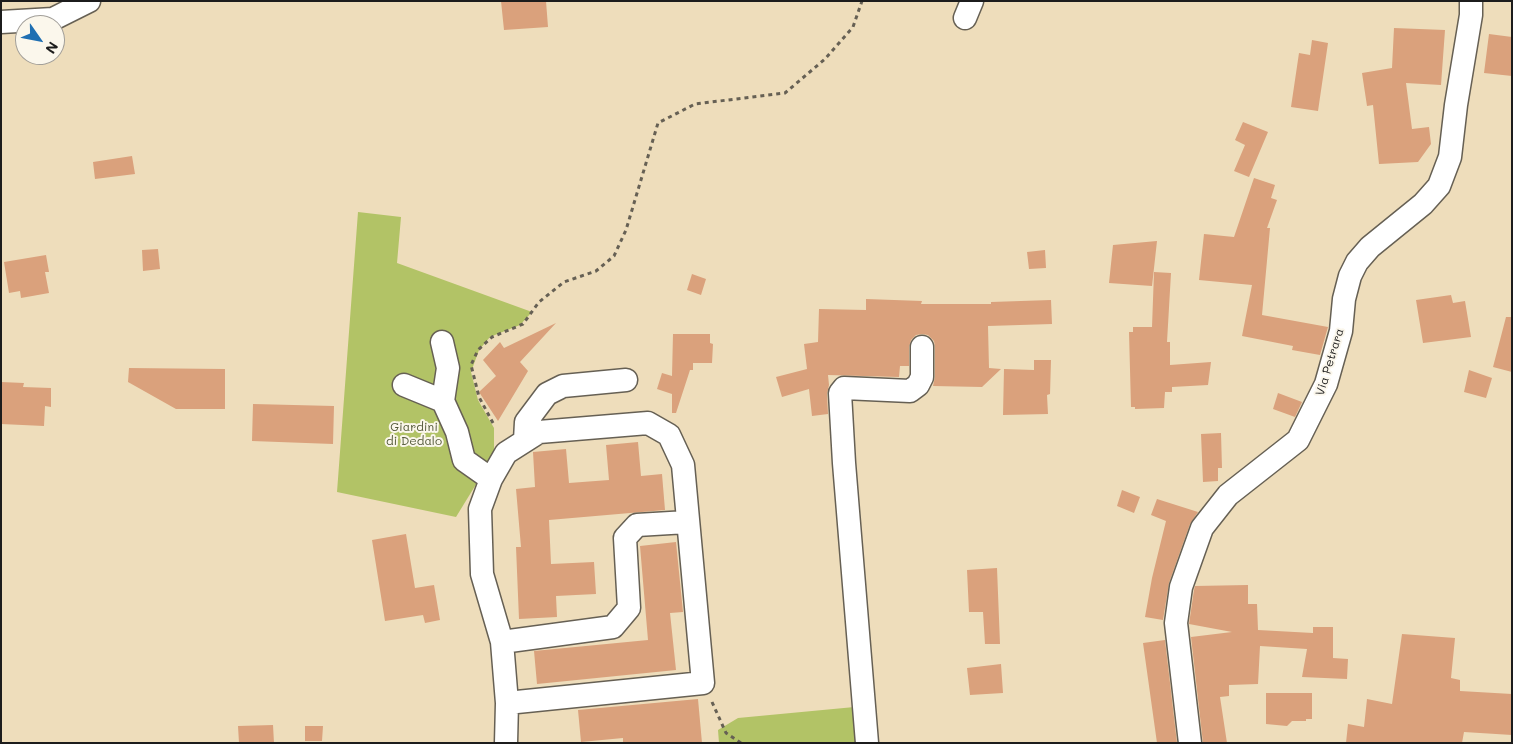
<!DOCTYPE html>
<style>
body{margin:0}
#map{position:relative;width:1513px;height:744px;overflow:hidden;background:#edb;font-family:Mali,sans-serif}
canvas{display:block}
.frame{position:absolute;inset:0;border:2px solid #1c1c1c;pointer-events:none}
.north{position:absolute;left:15px;top:15px;width:50px;height:50px;box-sizing:border-box;background:#fbf7ec;border:1px solid #a29f99;border-radius:50%;rotate:123deg;font-size:14px;font-weight:700;line-height:20px;text-align:center;color:#1c1c1c}
.north::after{content:'';display:block;margin:auto;width:18px;height:22px;background:#1f6fb2;clip-path:polygon(50% 0,100% 100%,50% 72%,0 100%)}
</style>
<div id="map">
<canvas width="1513" height="744"></canvas>
<div class="frame"></div>
<div class="north">N</div>
</div>
<script>
const c = document.querySelector('canvas').getContext('2d');
c.lineJoin = 'round';
function paint(path, color) {
  c.fillStyle = color;
  c.fill(path, 'evenodd');
}
function toPath(rows) {
  const path = new Path2D();
  for (const r of rows) {
    path.moveTo(r[0], r[1]);
    for (let i = 2; i < r.length; i += 2) path.lineTo(r[i], r[i + 1]);
  }
  return path;
}
function trace(path, color, width, dash) {
  c.strokeStyle = color;
  c.lineWidth = width;
  c.lineCap = dash ? 'butt' : 'round';
  c.setLineDash(dash || []);
  c.stroke(path);
}
function drawText(font, color, halo, rows, align = 'center') {
  c.font = font + ' Mali,sans-serif';
  c.lineWidth = 4;
  c.setLineDash([]);
  c.textBaseline = 'middle';
  c.strokeStyle = halo;
  c.fillStyle = color;
  for (const [text, x, y, turn = 0] of rows) {
    c.save();
    c.translate(x, y);
    c.rotate((+turn || 0) * Math.PI / 180);
    c.textAlign = isNaN(turn) ? turn : align;
    if (halo) c.strokeText(text, 0, 0);
    c.fillText(text, 0, 0);
    c.restore();
  }
}
const green = toPath([
 [358,212,401,217,397,263,532,312,520,325,490,337,479,350,471,372,478,400,494,428,494,452,483,473,456,517,337,492],
 [865,706,866,743,719,743,718,730,738,718]
]);
const building = toPath([
 [501,1,546,1,548,27,504,30],
 [1394,28,1445,30,1441,85,1406,83,1412,129,1429,127,1431,144,1418,162,1379,164,1373,105,1367,106,1362,73,1392,68],
 [1489,34,1512,37,1512,76,1484,73],
 [1312,40,1328,43,1318,111,1291,107,1299,53,1310,55],
 [1243,122,1268,132,1249,177,1234,171,1245,145,1235,140],
 [132,156,135,174,95,179,93,162],
 [1254,178,1275,185,1271,198,1277,200,1267,228,1270,228,1262,315,1328,327,1320,355,1292,350,1293,346,1242,336,1252,285,1199,280,1204,234,1234,237],
 [1157,241,1152,286,1109,283,1113,245],
 [158,249,160,269,143,271,142,250],
 [1045,250,1046,268,1029,269,1027,252],
 [46,255,49,272,45,272,49,293,21,298,20,291,9,293,4,262],
 [1154,272,1171,273,1167,342,1170,342,1170,365,1211,362,1208,385,1172,387,1172,392,1165,392,1164,408,1135,409,1135,407,1131,407,1129,332,1133,332,1133,327,1152,327],
 [692,274,706,279,701,295,687,290],
 [1451,295,1453,303,1465,301,1471,337,1423,343,1416,300],
 [866,299,922,301,921,304,991,304,991,302,1051,300,1052,324,988,326,989,368,1001,369,982,387,933,386,935,377,935,347,934,341,928,335,922,334,916,335,911,340,909,347,909,366,900,366,899,377,828,375,829,385,827,394,828,414,812,416,809,389,782,397,776,377,807,369,804,344,818,342,819,309,866,310],
 [1506,317,1512,317,1512,372,1493,367],
 [556,323,520,362,528,371,498,421,479,392,496,376,483,360,500,342,504,348],
 [673,334,710,334,710,343,713,344,712,363,693,363,693,370,690,370,676,413,672,413,672,394,657,389,662,373,672,376],
 [1034,360,1051,360,1050,394,1047,395,1048,414,1003,415,1004,369,1034,370],
 [129,368,225,369,225,409,176,409,128,382],
 [1469,370,1492,378,1486,398,1464,392],
 [1,382,24,383,23,387,51,388,51,407,45,406,44,426,1,424],
 [1278,393,1302,402,1295,417,1273,409],
 [253,404,334,406,333,444,252,441],
 [1221,433,1222,468,1218,468,1218,481,1203,482,1201,434],
 [638,442,641,476,662,474,665,510,549,520,551,564,594,562,596,594,556,596,557,617,519,619,516,547,521,547,516,489,535,487,533,452,566,449,569,483,609,480,606,445],
 [1122,490,1140,497,1134,513,1117,506],
 [1157,499,1198,512,1190,524,1169,583,1163,620,1145,617,1152,578,1166,521,1151,515],
 [406,534,415,588,434,585,440,620,425,623,423,615,385,621,372,540],
 [676,542,683,612,670,613,676,670,537,684,534,651,648,640,640,546],
 [997,568,1000,644,985,644,983,612,969,612,967,570],
 [1248,585,1248,604,1257,604,1258,630,1313,633,1313,627,1333,627,1333,658,1348,659,1347,679,1302,677,1307,649,1260,646,1258,684,1229,685,1229,696,1220,697,1227,743,1203,743,1191,637,1232,632,1189,624,1194,590,1195,586],
 [1402,634,1455,638,1451,678,1460,680,1460,691,1512,694,1512,735,1464,732,1462,743,1346,743,1348,724,1364,727,1367,699,1392,704],
 [1165,640,1177,743,1157,743,1143,643],
 [1001,664,1003,693,970,695,967,668],
 [1266,693,1312,693,1312,719,1306,719,1306,721,1292,721,1287,726,1266,724],
 [698,699,702,743,623,743,623,738,581,742,578,710],
 [273,725,274,743,239,743,238,726],
 [305,726,323,726,322,741,305,741]
]);
const path = toPath([
 [493,423,479,397,471,365,478,350,492,337,523,324,539,302,564,282,596,271,614,256,626,230,658,123,695,104,785,93,825,59,853,27,862,1],
 [712,702,726,733,741,743]
]);
const minor = toPath([
 [965,18,972,1],
 [1,22,53,19,89,1],
 [442,342,448,368,443,401,457,432,464,460,491,479],
 [404,385,443,401],
 [525,440,526,422,547,394,563,386,626,380],
 [502,642,613,627,629,608,625,538,637,525,687,522],
 [506,743,507,703,502,642,482,574,480,509,491,479,506,453,539,432,648,423,669,435,683,465,703,683,507,703],
 [867,743,844,463,840,393,844,388,910,391,918,385,922,377,922,347],
 [1190,743,1176,623,1181,587,1202,528,1228,495,1298,440,1326,384,1341,331,1344,299,1350,276,1357,262,1370,247,1423,204,1439,186,1450,157,1456,105,1471,15,1471,1]
]);
const streetNames = [
 ["Via Petrara",1330,362,-73]
];
const parkNames = [
 ["Giardini",414,427],
 ["di Dedalo",414,441]
];
paint(green, '#b2c366');
paint(building, '#daa17c');
trace(minor, '#666054', 25);
trace(path, '#666054', 3, [4, 4]);
trace(minor, '#fff', 22);
drawText('12px', '#1c1c1c', '#fbf7ec', streetNames);
drawText('12px', '#505636', '#fbf7ec', parkNames);
</script>
